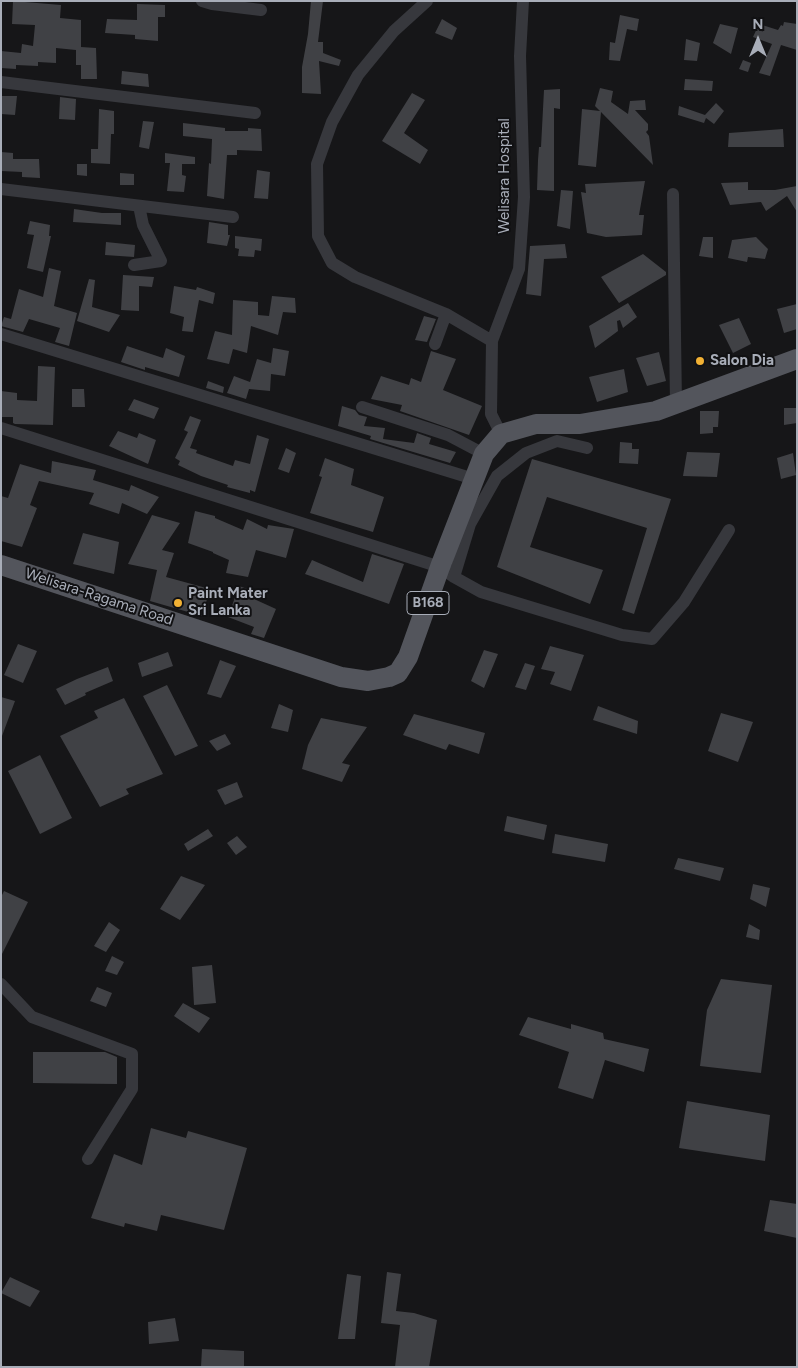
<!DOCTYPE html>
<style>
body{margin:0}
#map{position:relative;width:798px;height:1368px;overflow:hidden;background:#161618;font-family:Figtree,sans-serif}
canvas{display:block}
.frame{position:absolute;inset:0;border:2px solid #a8adb8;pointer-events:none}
.north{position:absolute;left:733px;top:15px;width:50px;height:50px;-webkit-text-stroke:4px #111113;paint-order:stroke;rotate:0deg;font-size:14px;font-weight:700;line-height:20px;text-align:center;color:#a8adb8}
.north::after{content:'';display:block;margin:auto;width:18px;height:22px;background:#a8adb8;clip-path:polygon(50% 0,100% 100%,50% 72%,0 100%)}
</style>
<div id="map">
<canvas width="798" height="1368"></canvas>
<div class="frame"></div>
<div class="north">N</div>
</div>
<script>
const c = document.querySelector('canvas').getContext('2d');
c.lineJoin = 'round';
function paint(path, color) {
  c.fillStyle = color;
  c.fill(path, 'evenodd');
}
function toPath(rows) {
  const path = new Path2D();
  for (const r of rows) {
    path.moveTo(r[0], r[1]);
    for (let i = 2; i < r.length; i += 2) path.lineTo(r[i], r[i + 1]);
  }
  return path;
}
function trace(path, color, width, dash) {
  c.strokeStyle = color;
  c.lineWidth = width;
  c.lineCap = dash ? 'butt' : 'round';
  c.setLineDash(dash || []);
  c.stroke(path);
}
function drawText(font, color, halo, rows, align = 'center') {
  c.font = font + ' Figtree,sans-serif';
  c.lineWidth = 4;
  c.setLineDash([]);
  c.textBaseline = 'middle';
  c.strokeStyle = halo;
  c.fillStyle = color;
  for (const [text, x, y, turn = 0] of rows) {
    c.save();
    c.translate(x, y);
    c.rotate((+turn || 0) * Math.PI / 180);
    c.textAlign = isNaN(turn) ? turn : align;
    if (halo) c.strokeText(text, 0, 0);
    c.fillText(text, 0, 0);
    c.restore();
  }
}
const building = toPath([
 [13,1,61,5,60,18,81,20,81,47,96,48,97,79,81,79,81,65,76,65,76,50,56,48,56,63,38,62,38,66,16,65,16,69,1,68,1,51,21,53,22,44,33,46,35,25,12,24],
 [311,1,323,1,318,42,323,42,323,53,341,60,339,66,319,61,321,94,302,93,302,67,308,34],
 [137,4,165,5,165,17,158,17,158,41,135,39,135,35,105,33,107,19,137,20],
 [620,15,639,19,637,31,627,29,620,61,609,60,610,42,615,43],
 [442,19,457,28,452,40,435,33],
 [784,22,797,24,797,50,781,45,770,76,759,73,772,44,753,37,759,24,778,30,781,25,783,26],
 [720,24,738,28,731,54,713,43],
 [686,39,700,43,697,61,684,60],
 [743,60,751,63,748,72,739,69],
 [122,71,148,74,149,87,121,84],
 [685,79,713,81,712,91,684,90],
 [600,88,613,91,611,102,628,114,630,101,645,100,646,110,635,110,648,124,648,130,646,132,649,136,653,165,601,112,596,167,578,165,582,109,600,111,595,106],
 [560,89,560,109,554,108,554,191,537,190,538,160,539,147,541,147,544,90],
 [412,93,425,100,404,133,428,150,420,164,382,141],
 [1,96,17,96,15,115,1,114],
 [60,97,76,99,75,120,59,119],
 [716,103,724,111,714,124,706,118,704,123,678,115,679,106,705,115],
 [99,109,114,111,114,134,111,134,110,164,91,163,91,149,98,149],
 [143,121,154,122,149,149,139,147],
 [183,123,225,128,225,131,248,131,248,128,261,129,262,151,237,150,237,155,227,155,224,199,207,196,209,163,211,164,212,139,183,136],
 [783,129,784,147,728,147,729,133],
 [1,152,13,153,13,159,39,159,40,178,22,177,22,172,1,171],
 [165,153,195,157,195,164,182,164,182,175,186,176,184,192,167,191,170,163,165,163],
 [77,164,87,164,87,176,77,175],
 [257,170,270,172,268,199,254,198],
 [120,173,134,174,134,185,120,185],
 [645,181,639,215,644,215,642,235,606,237,587,233,581,192,586,193,585,184],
 [748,182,748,190,775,190,797,186,797,212,787,196,766,211,761,202,730,205,721,183],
 [561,190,573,191,570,229,557,226],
 [74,209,102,213,121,213,121,225,73,222],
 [30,221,50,225,49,236,51,236,43,272,27,268,34,235,27,234],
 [209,222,228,225,228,235,230,235,227,246,207,243],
 [235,236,262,239,261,251,255,250,254,257,238,256,239,249,235,248],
 [703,237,713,237,713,258,699,256],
 [756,237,768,249,765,259,748,257,747,262,728,258,732,240],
 [106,242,135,245,134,257,105,255],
 [565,244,567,258,544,259,541,296,526,294,530,246],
 [643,254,666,272,666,275,619,303,601,277],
 [49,268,61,271,54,306,77,313,69,346,55,342,60,328,29,319,23,332,1,326,4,317,11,319,19,289,43,297],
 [123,275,154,277,152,287,139,286,139,311,121,310],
 [89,279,95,280,92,307,120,315,109,332,77,321],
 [174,286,196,290,197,287,215,293,213,304,199,300,193,332,182,331,184,317,170,313],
 [272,296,295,298,296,313,283,312,278,335,251,326,247,353,233,349,229,364,207,359,215,331,232,335,233,300,258,302,258,315,269,316],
 [628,303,637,317,623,328,620,320,617,321,618,331,595,348,589,326],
 [797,304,797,329,784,333,777,309],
 [424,316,436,319,427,342,415,340],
 [739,318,751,344,733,353,719,325],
 [127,346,163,358,166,348,185,356,179,377,145,367,145,370,121,362],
 [273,348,289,351,285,376,271,374,270,391,249,389,246,399,227,393,234,376,250,382,257,359,271,363],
 [431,351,456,359,443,390,482,406,469,435,400,411,402,405,371,399,381,376,409,385,411,378,421,382],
 [659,352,666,381,647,386,636,358],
 [38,366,55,367,53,425,15,424,13,423,13,417,1,417,1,391,17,393,17,400,37,401],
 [624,369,628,392,597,402,589,377],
 [208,381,224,387,223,393,206,388],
 [72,389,84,389,85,407,72,407],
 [134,399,159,408,154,419,128,410],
 [342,406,355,410,359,415,367,417,364,426,385,428,383,439,414,443,417,433,431,438,429,444,456,452,450,463,370,439,371,436,338,426],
 [784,408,797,408,797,423,784,425],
 [700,411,719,411,718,427,713,427,713,433,700,434],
 [190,416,201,420,190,448,197,450,196,453,233,466,235,460,250,464,257,435,269,439,255,492,250,490,250,493,227,487,228,485,201,476,178,465,180,461,175,458,188,432,184,430],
 [118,431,137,438,139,433,156,440,148,464,109,446],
 [620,442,632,443,632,449,639,449,638,464,619,463],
 [286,448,296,453,289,473,278,469],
 [687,452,720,453,717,477,683,476],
 [793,453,796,475,781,479,777,458],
 [325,458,354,469,351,485,384,497,373,532,310,513,322,477,319,476],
 [532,459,671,499,634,614,622,610,647,528,547,497,530,547,603,570,590,604,497,567],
 [52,461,96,470,93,480,129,491,131,485,159,497,147,514,122,503,119,514,89,504,94,493,39,481,30,505,37,508,22,547,1,541,1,496,8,498,20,464,51,473],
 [195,511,215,516,215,518,243,530,247,519,267,529,268,525,294,529,286,558,256,550,248,577,226,573,229,560,213,553,213,552,188,543],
 [152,515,180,523,162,550,174,553,166,577,210,589,202,616,150,601,157,570,128,564],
 [83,533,119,542,114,574,73,564],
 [372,554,404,564,389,604,305,574,312,560,363,582],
 [239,586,256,592,254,599,276,609,264,638,251,634,254,627,228,617],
 [18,644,37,651,23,683,4,675],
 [550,646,584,655,571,691,550,684,555,672,541,669],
 [484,650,498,654,484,688,471,681],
 [168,652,173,666,142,677,138,663],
 [220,660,236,666,221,698,207,694],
 [525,663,535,666,526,690,515,687],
 [108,667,113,681,85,693,86,695,65,705,56,689,77,679],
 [167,685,198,746,175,756,143,696],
 [1,697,15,701,2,736,1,736],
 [124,698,163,774,126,789,129,794,100,807,60,736,98,718,94,711],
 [279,704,293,710,288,732,271,728],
 [598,706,638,721,637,734,593,720],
 [721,713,753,722,738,762,708,751],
 [414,714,485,733,479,754,449,744,446,750,403,735],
 [321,718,367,727,342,763,350,765,342,782,302,769,308,745],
 [225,734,231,744,217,751,209,741],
 [40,755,72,818,40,834,8,771],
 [237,782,243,797,225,805,217,790],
 [507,816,547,825,544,840,504,831],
 [208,829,213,836,188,851,184,844],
 [555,834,608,844,605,862,552,853],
 [237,836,247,847,236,855,227,843],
 [678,858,724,868,720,881,674,869],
 [181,876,205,885,180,920,160,909],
 [753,884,770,888,766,907,750,899],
 [4,891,28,902,1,956,1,897],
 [109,922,120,930,106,952,94,946],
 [749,924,760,930,759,940,746,937],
 [112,956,124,962,117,975,105,971],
 [212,965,216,1003,194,1005,192,967],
 [721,979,772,985,761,1073,700,1066,707,1010],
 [97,987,112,993,106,1007,90,1001],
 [183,1003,210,1018,199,1033,174,1016],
 [528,1017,571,1029,571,1024,603,1033,604,1039,649,1049,644,1072,605,1060,593,1099,558,1088,569,1052,519,1035],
 [33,1052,105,1052,117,1057,117,1084,33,1083],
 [687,1101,770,1115,765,1161,679,1148],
 [151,1128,186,1138,188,1131,247,1148,224,1230,161,1215,157,1231,125,1223,124,1227,91,1218,114,1154,142,1165],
 [770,1200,797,1204,797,1238,764,1231],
 [387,1272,401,1274,396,1311,414,1313,437,1320,429,1367,395,1367,400,1325,381,1323],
 [347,1274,361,1276,355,1339,338,1339],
 [10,1277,40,1291,30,1307,1,1293],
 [175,1318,179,1341,149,1344,148,1322],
 [202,1349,244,1351,244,1367,201,1367]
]);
const street = toPath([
 [202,1,212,4,261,10],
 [427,1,394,31,358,75,332,122,317,164,318,236,332,263,355,277,446,314,492,341],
 [1,82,255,113],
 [1,189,233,217],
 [673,194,676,404],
 [134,265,161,261,143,225,139,206],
 [1,334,474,479],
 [435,344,446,314],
 [362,407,448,435,484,454],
 [1,428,440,567,454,577,481,592,622,635,652,639,684,602,729,530],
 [501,434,491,414,492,341,519,269,524,197,520,56,523,1],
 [454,577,470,524,497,476,526,453,557,441,587,448],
 [1,984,32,1017,132,1054,132,1089,88,1159]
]);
const primary = toPath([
 [1,565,341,677,368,681,389,677,398,673,408,657,440,567,484,454,501,434,536,424,580,424,656,411,797,359]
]);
const markers = [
 [700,361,5,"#f2b134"],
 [178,603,5,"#f2b134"]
];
const shields = [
 [428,603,42]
];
const shieldNames = [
 ["B168",428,603]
];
const streetNames = [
 ["Welisara Hospital",505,176,-90],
 ["Welisara-Ragama Road",99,597,18]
];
const poiNames = [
 ["Salon Dia",710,361],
 ["Paint Mater",188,594],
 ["Sri Lanka",188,611]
];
paint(building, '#404145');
trace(street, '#37383d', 12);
trace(primary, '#53555c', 20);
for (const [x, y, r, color] of markers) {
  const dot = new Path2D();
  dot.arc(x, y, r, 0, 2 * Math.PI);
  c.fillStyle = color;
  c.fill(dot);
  trace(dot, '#111113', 2);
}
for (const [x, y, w] of shields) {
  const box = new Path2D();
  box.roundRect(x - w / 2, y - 11.5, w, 23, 4);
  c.fillStyle = '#111113';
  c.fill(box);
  trace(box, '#a8adb8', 1);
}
drawText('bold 14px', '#a8adb8', null, shieldNames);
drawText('15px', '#a8adb8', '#111113', streetNames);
drawText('bold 15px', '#a8adb8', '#111113', poiNames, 'left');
</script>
